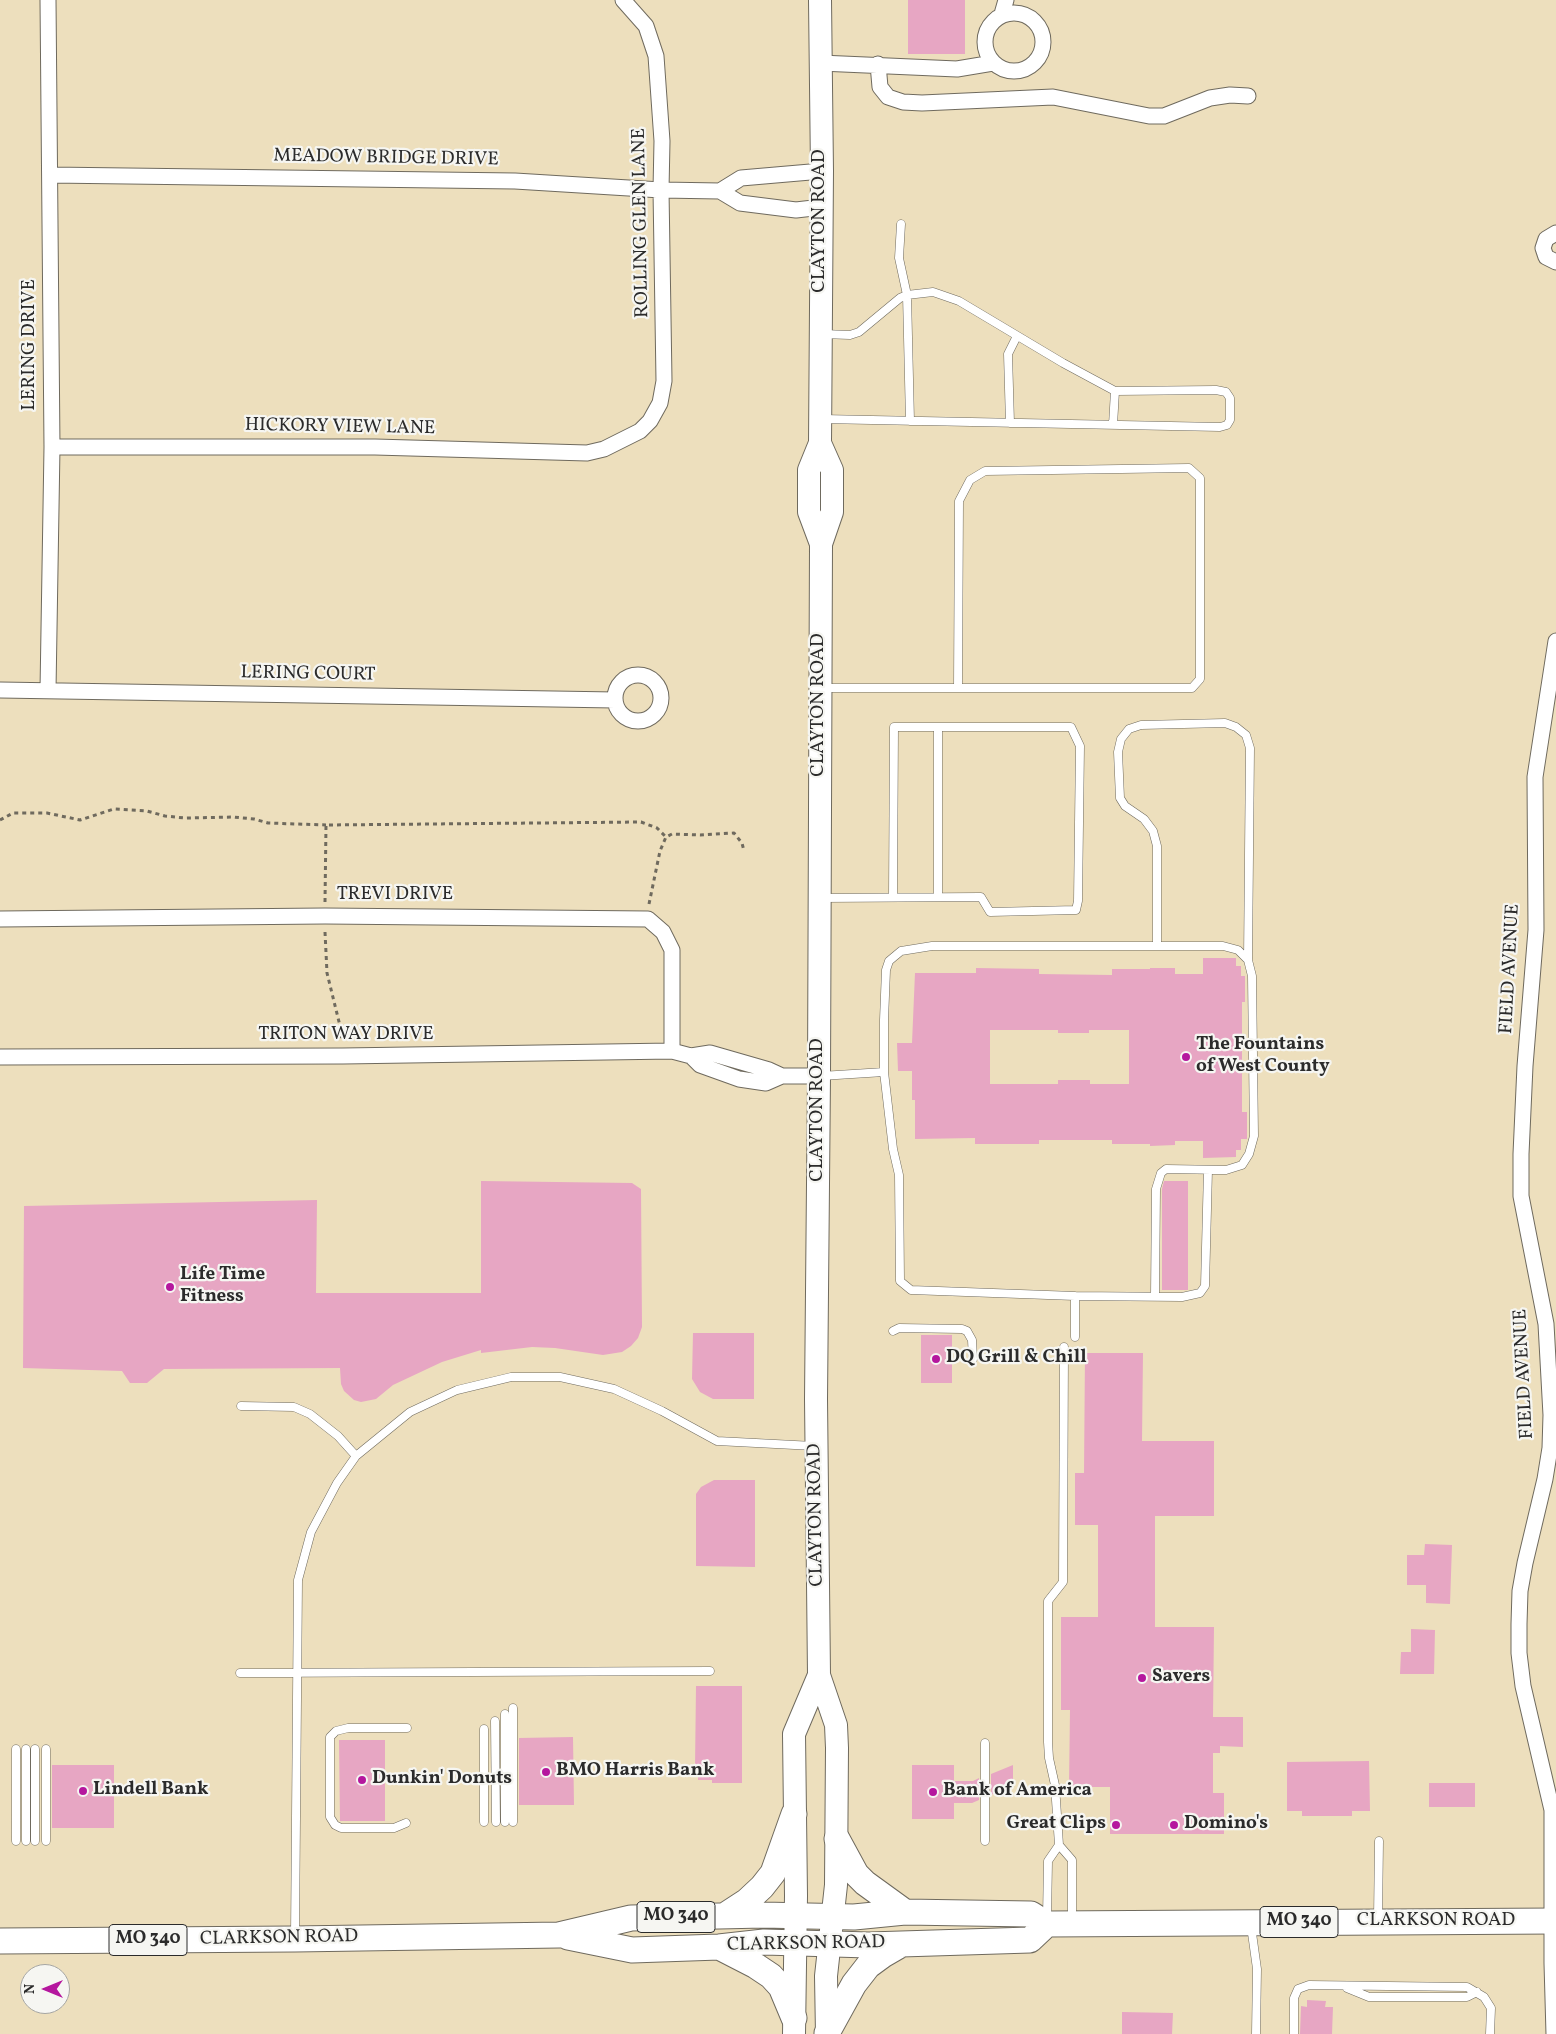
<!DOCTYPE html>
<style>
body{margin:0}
#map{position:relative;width:1556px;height:2034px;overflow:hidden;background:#eddfbd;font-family:Vollkorn,serif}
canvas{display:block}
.north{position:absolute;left:20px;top:1964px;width:50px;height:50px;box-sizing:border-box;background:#f6f6f2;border:1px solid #a5a5a2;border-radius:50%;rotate:270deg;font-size:14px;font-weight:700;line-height:20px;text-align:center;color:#2b2b2b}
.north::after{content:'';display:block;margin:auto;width:18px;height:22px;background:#b5179e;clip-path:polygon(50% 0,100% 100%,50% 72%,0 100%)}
</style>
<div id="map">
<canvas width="1556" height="2034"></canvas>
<div class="north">N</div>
</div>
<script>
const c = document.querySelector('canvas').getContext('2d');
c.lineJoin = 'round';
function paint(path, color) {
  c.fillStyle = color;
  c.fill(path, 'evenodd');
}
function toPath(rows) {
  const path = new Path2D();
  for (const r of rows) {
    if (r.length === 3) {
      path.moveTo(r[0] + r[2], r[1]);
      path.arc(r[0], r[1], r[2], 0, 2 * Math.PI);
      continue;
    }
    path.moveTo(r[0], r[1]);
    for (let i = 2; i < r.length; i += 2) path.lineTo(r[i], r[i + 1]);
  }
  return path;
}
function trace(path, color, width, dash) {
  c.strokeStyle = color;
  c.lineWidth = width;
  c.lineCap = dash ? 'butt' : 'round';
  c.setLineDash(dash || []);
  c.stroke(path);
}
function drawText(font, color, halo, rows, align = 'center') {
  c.font = font + ' Vollkorn,serif';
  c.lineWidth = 4.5;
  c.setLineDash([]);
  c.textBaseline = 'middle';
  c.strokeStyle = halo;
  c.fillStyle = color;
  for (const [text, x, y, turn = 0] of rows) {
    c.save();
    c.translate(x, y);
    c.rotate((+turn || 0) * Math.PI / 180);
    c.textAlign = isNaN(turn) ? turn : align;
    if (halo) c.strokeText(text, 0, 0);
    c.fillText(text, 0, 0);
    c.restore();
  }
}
const building = toPath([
 [908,0,965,0,965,54,908,54],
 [1203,958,1236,958,1236,966,1241,966,1241,976,1245,976,1245,1002,1242,1002,1242,1112,1247,1112,1247,1139,1241,1139,1241,1150,1236,1150,1236,1157,1203,1158,1203,1141,1175,1141,1175,1145,1150,1146,1150,1144,1112,1144,1112,1140,1039,1140,1039,1144,975,1144,975,1138,915,1139,915,1100,912,1100,912,1071,898,1071,897,1043,912,1043,915,973,976,973,976,968,1039,969,1039,974,1112,975,1112,969,1150,969,1150,968,1175,968,1175,974,1203,974],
 [990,1030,1058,1030,1058,1033,1089,1033,1089,1030,1129,1030,1129,1084,1090,1084,1090,1080,1058,1080,1058,1084,990,1084],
 [481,1181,632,1183,641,1189,642,1327,638,1338,631,1346,622,1352,603,1355,555,1348,532,1347,481,1353,481,1350,442,1362,393,1385,376,1399,361,1402,354,1400,344,1391,341,1384,340,1368,164,1369,147,1383,130,1383,122,1371,23,1368,24,1206,317,1200,316,1293,481,1293],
 [1164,1181,1188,1181,1188,1290,1162,1290,1162,1189],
 [693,1333,754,1333,754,1399,713,1399,700,1392,692,1379],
 [921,1335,952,1335,952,1383,921,1383],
 [1085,1353,1143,1353,1142,1441,1214,1441,1214,1516,1155,1516,1155,1627,1214,1627,1213,1717,1243,1717,1243,1747,1220,1746,1220,1753,1213,1753,1213,1793,1224,1793,1224,1834,1110,1834,1110,1787,1069,1787,1070,1710,1061,1710,1061,1617,1098,1617,1098,1525,1075,1525,1075,1473,1084,1473],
 [714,1480,755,1480,755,1567,696,1566,696,1494,701,1487],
 [1425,1544,1452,1545,1450,1604,1426,1603,1426,1585,1407,1585,1407,1555,1424,1555],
 [1411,1629,1435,1630,1434,1674,1400,1674,1401,1652,1411,1652],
 [696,1686,742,1686,742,1783,712,1783,712,1780,698,1780,698,1769,695,1768],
 [573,1737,574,1805,519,1805,519,1738],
 [339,1740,385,1740,385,1821,340,1821],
 [1369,1761,1370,1811,1352,1811,1352,1816,1302,1816,1302,1811,1287,1811,1287,1762],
 [52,1765,114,1765,114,1828,52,1828],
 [912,1765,954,1765,954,1781,973,1781,979,1778,979,1800,972,1803,954,1803,954,1819,912,1819],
 [1013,1765,1013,1786,991,1795,991,1774],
 [1429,1783,1475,1783,1475,1807,1429,1807],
 [1307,2000,1326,2001,1325,2007,1333,2007,1332,2034,1300,2034,1301,2006,1307,2007],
 [1122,2012,1173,2013,1172,2034,1122,2034]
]);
const path = toPath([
 [0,820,13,813,47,813,80,820,114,809,147,811,165,816,185,818,233,817,254,819,268,823,326,825],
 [325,902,326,825,641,822,657,828,666,837],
 [649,904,660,851,666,837,672,834,700,835,734,833,742,843,744,851],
 [325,932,327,973,341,1030,341,1040]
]);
const service = toPath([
 [901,224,899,258,907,295,910,421],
 [822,419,1220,427,1227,425,1230,420,1230,398,1226,392,1216,390,1115,391,1063,363,959,301,933,292,907,295,900,298,859,332,850,335,822,334],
 [1010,423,1008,354,1017,336],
 [1113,425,1115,391],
 [822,688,1192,688,1200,679,1200,478,1189,468,985,471,970,480,959,501,958,688],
 [938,897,938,727],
 [821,898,981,897,990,912,1076,910,1078,901,1080,746,1071,727,894,727,893,897],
 [1157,946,1157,846,1153,831,1144,819,1125,806,1120,798,1118,752,1121,739,1129,729,1141,725,1225,723,1236,727,1246,735,1250,748,1248,960],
 [884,1072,893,1149,899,1175,900,1281,911,1290,1075,1296],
 [821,1076,884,1072,884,1020,886,970,889,961,901,951,932,946,1223,946,1238,950,1248,960,1252,976,1254,1136,1249,1154,1242,1165,1226,1170,1166,1169,1161,1173,1156,1189,1155,1296],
 [893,1331,899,1328,962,1329,967,1331,972,1340,973,1359],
 [1075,1337,1075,1296,1182,1297,1200,1293,1205,1286,1208,1170],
 [1064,1347,1063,1582,1048,1601,1048,1742,1049,1758,1055,1785,1059,1845,1072,1860,1072,1921],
 [241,1406,294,1407,310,1414,338,1436,356,1456],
 [240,1673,710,1671],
 [513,1708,513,1822],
 [495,1721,496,1822],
 [484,1729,484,1822],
 [985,1743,985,1841],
 [16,1749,16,1841],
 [26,1749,26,1841],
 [35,1749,35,1841],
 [46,1749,46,1841],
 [505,1822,505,1714],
 [406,1823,394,1828,341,1828,335,1825,330,1817,330,1737,336,1731,348,1728,407,1728],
 [1047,1918,1048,1861,1059,1845],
 [1378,1919,1379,1841],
 [1251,1926,1257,1969,1256,2034],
 [295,1936,298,1580,311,1532,337,1483,356,1456,410,1412,457,1390,511,1377,560,1377,614,1389,662,1411,717,1441,814,1446],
 [1347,1988,1369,1997,1467,1997,1477,1992],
 [1294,2034,1294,1998,1298,1989,1309,1985,1467,1987,1484,1997,1491,2008,1490,2034]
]);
const minor = toPath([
 [48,0,52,447,48,690],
 [1014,42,29],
 [1002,14,1006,0],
 [820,63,957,69,993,63],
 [878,64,880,87,888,97,903,102,922,103,1053,97,1149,116,1164,116,1210,98,1230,95,1248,96],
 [50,175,515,181,661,190,720,191,740,203,796,210,822,207],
 [720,191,741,178,822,171],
 [1556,233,1546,239,1543,248,1546,257,1556,262],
 [52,447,375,447,587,453,604,449,640,431,650,421,660,403,664,381,661,190,662,141,656,56,646,26,623,0],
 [638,698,23],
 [0,690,615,700],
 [0,919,325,916,648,919,663,932,672,950,672,1051],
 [691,1056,700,1065,739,1079,766,1083,782,1076],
 [0,1057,343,1056,672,1051,691,1056,710,1053,769,1070,782,1076,819,1076],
 [1554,2034,1552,1963,1552,1810,1523,1686,1519,1653,1519,1624,1520,1591,1525,1563,1545,1479,1550,1448,1551,1415,1546,1324,1521,1196,1521,1154,1525,1066,1536,930,1535,777,1556,641]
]);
const secondary = toPath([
 [820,0,822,171,820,443,809,470,809,512,821,544],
 [820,443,832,470,832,512,821,544,819,1076,816,1399,819,1675,836,1725,837,1748,836,1885,826,1976,827,2034],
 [794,2034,796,1896,794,1734,819,1675]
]);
const primary = toPath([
 [837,1839,856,1874,865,1883,905,1912],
 [724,1916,747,1901,762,1887,773,1873,794,1814],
 [568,1937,632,1950,719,1947,764,1942,869,1945,1030,1940,1047,1924],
 [0,1941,295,1939,559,1935,631,1918,763,1915,854,1917,905,1912,1031,1914,1047,1924,1556,1921],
 [719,1947,756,1966,771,1976,781,1987,794,2018],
 [827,2033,854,1984,868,1966,883,1955,902,1944]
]);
const markers = [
 [1186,1057,5,"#b5179e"],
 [170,1287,5,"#b5179e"],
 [936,1359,5,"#b5179e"],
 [1142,1678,5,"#b5179e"],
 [546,1772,5,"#b5179e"],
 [362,1780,5,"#b5179e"],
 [83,1791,5,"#b5179e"],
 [933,1792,5,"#b5179e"],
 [1116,1825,5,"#b5179e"],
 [1174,1825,5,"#b5179e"]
];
const shields = [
 [676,1917,78],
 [1299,1922,78],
 [148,1940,78]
];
const shieldNames = [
 ["MO 340",676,1917],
 ["MO 340",1299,1922],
 ["MO 340",148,1940]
];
const streetNames = [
 ["MEADOW BRIDGE DRIVE",386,159,1],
 ["CLAYTON ROAD",821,221,-90],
 ["ROLLING GLEN LANE",642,223,-91],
 ["LERING DRIVE",31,345,-90],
 ["HICKORY VIEW LANE",340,428,1],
 ["LERING COURT",308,675,1],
 ["CLAYTON ROAD",820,705,-90],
 ["TREVI DRIVE",395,896],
 ["FIELD AVENUE",1511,969,-87],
 ["TRITON WAY DRIVE",346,1036],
 ["CLAYTON ROAD",819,1110,-90],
 ["FIELD AVENUE",1525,1374,-93],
 ["CLAYTON ROAD",817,1515,-91],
 ["CLARKSON ROAD",1436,1922],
 ["CLARKSON ROAD",279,1939,-1],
 ["CLARKSON ROAD",806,1945,-1]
];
const poiNames = [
 ["The Fountains",1196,1046],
 ["of West County",1196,1068],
 ["Life Time",180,1276],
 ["Fitness",180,1298],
 ["DQ Grill & Chill",946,1359],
 ["Savers",1152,1678],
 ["BMO Harris Bank",556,1772],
 ["Dunkin' Donuts",372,1780],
 ["Lindell Bank",93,1791],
 ["Bank of America",943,1792],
 ["Great Clips",1106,1825,"right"],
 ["Domino's",1184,1825]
];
paint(building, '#e7a6c3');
trace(service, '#6f6a5e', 9);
trace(minor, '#6f6a5e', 17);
trace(secondary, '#6f6a5e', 24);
trace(primary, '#6f6a5e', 27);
trace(path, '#6f6a5e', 3, [4, 4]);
trace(service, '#fff', 8);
trace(minor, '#fff', 15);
trace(secondary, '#fff', 22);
trace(primary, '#fff', 25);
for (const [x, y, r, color] of markers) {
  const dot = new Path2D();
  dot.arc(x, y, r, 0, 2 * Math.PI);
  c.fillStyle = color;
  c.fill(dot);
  trace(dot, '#f6f6f2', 2);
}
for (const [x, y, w] of shields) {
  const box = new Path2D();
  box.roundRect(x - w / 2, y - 15.5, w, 31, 4);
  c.fillStyle = '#f6f6f2';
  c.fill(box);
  trace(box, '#2b2b2b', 1);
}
drawText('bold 18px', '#2b2b2b', null, shieldNames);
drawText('19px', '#2b2b2b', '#f6f6f2', streetNames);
drawText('bold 19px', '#2b2b2b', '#f6f6f2', poiNames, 'left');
</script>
